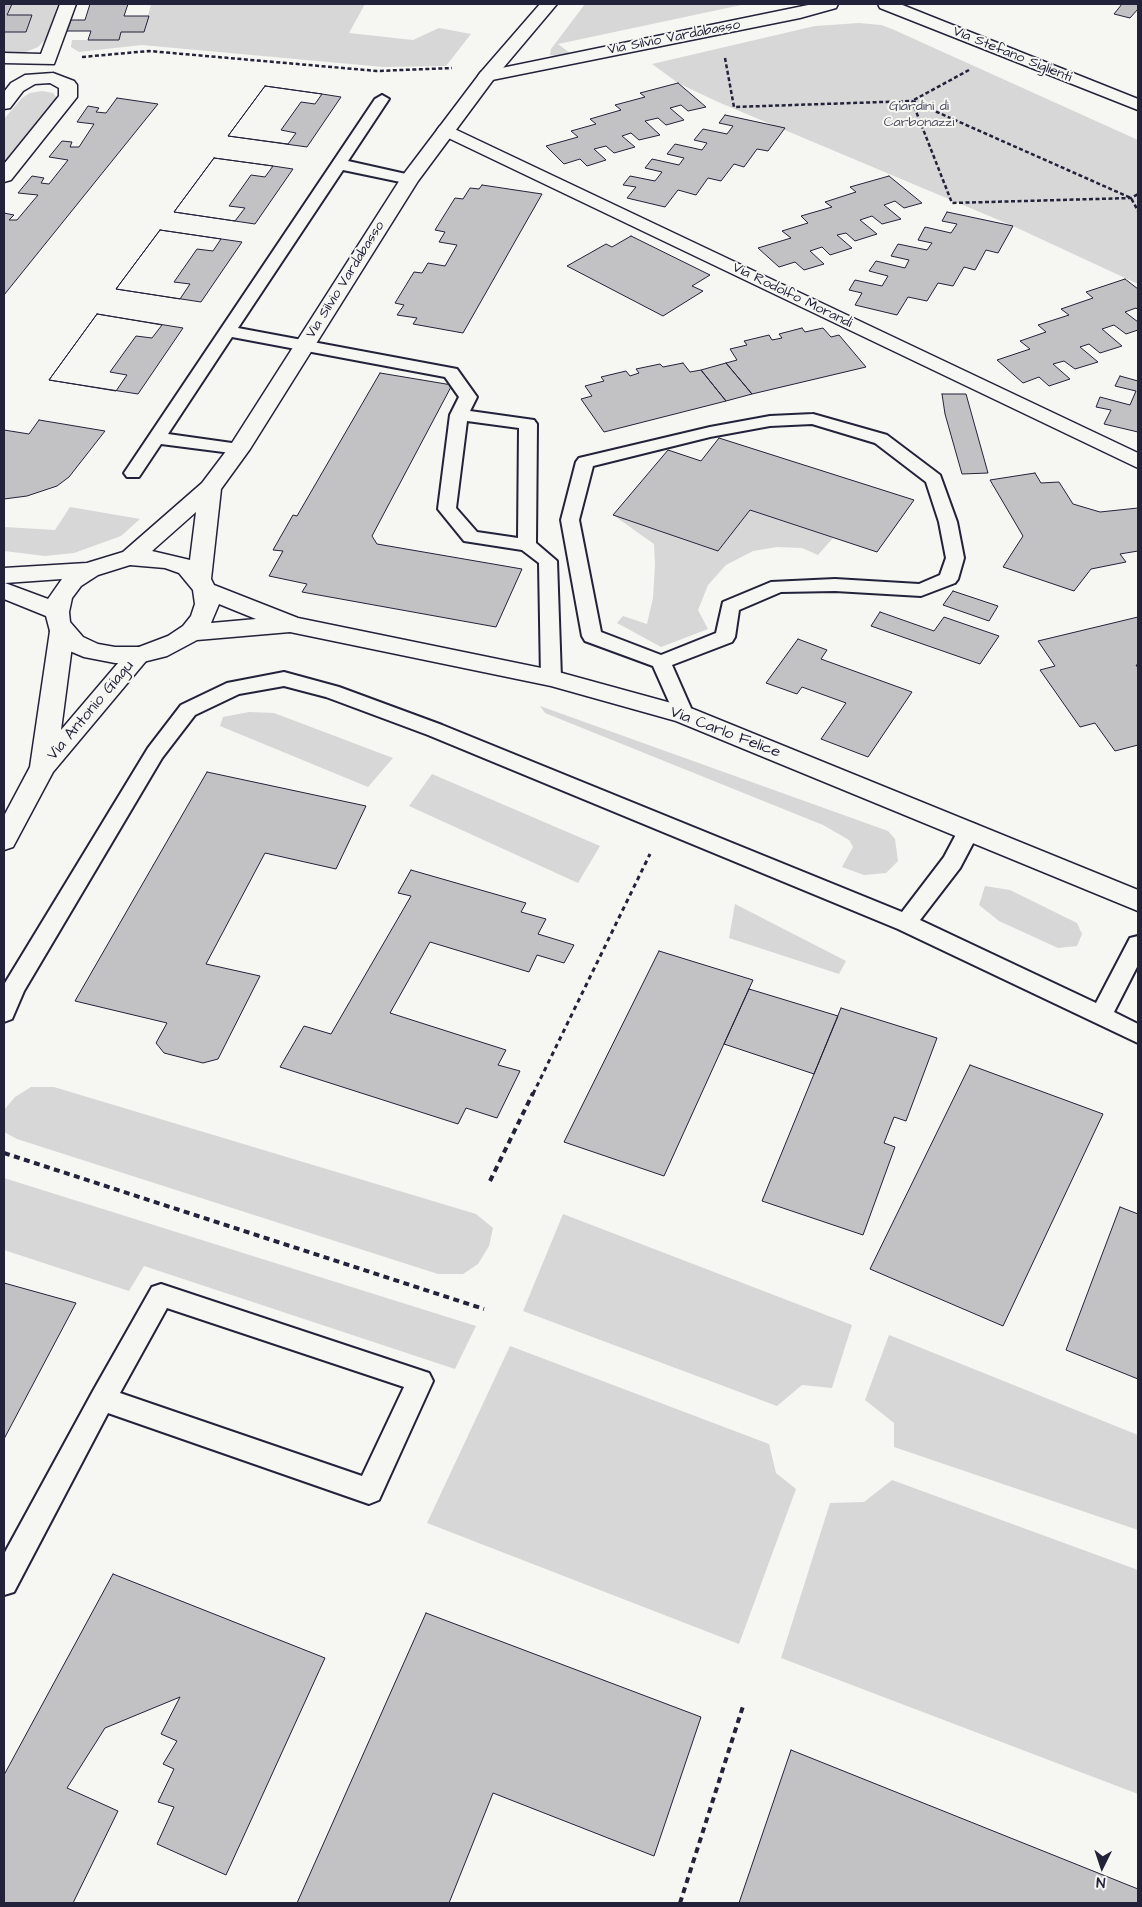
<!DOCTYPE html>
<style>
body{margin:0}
#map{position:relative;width:1142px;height:1907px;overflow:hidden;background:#f6f6f2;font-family:"Architects Daughter",sans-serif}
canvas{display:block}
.frame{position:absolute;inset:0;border:5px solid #22223b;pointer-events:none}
.north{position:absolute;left:1077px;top:1842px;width:50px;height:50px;-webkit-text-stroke:4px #f6f6f2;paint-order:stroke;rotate:184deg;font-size:14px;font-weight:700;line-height:20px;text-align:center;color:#22223b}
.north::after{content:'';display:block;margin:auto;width:18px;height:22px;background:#22223b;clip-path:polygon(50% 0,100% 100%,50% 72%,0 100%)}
</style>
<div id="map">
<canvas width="1142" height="1907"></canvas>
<div class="frame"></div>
<div class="north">N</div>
</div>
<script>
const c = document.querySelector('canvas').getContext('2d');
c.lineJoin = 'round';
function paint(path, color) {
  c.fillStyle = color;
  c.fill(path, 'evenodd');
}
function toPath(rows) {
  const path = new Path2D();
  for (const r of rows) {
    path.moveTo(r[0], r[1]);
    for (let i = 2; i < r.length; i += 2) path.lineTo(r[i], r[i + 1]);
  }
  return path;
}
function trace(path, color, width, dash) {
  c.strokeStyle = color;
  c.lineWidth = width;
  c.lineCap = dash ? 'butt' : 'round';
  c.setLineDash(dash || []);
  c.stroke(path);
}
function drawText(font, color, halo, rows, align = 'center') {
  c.font = font + ' "Architects Daughter",sans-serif';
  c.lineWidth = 4;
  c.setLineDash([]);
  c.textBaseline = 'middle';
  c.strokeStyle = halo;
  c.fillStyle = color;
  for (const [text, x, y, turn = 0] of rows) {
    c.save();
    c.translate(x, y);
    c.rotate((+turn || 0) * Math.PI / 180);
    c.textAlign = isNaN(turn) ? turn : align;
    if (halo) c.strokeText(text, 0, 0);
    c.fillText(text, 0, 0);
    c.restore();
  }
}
const green = toPath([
 [12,4,58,4,46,39,38,47,23,53,4,53,4,32,25,32,7,15],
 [151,4,365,4,349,33,413,40,439,28,471,34,446,66,383,67,142,45,79,52,71,47,72,40,118,40,121,32,144,32],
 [585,4,746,4,558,44,570,53,564,57,550,55,551,49],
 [859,23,881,25,892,29,1138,140,1138,284,1013,226,718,102,678,83,652,64,815,26],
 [42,91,53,93,58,100,4,164,4,119,22,98,30,93],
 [70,507,140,519,121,536,74,553,45,556,4,551,4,527,55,530],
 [750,510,833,538,818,555,802,548,777,547,753,551,726,565,708,585,698,610,708,629,661,647,617,623,623,616,647,624,653,598,655,565,654,544,613,515,718,551],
 [540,706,888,831,895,839,898,861,886,873,864,875,842,867,853,847,849,840,823,825,545,713],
 [249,712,274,713,393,758,368,787,220,726,223,717],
 [432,774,600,846,578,883,409,806],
 [985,886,1010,890,1077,923,1082,934,1077,946,1058,948,999,921,979,905],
 [735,904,846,961,839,974,729,938],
 [31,1087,54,1087,476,1214,493,1228,489,1246,478,1264,463,1274,438,1274,17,1139,4,1132,4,1110,15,1097],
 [4,1178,476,1326,455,1369,144,1266,129,1291,4,1250],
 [563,1214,852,1325,832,1388,802,1385,777,1406,523,1311],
 [889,1335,1138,1435,1138,1530,894,1447,894,1423,865,1400],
 [510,1346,769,1444,776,1473,796,1489,739,1644,427,1523],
 [892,1480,1138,1570,1138,1794,781,1658,830,1503,864,1502]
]);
const building = toPath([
 [4,4,12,4,7,15,32,15,26,32,4,32,4,4],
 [90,4,128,4,124,16,149,16,144,32,121,32,119,40,88,40,91,31,67,31,71,20,85,20,90,4],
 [1122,4,1138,4,1138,9,1130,18,1114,14,1122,4],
 [678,83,706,107,688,111,681,105,670,108,684,120,666,125,658,118,645,121,660,135,639,140,631,133,622,136,635,147,614,153,606,146,594,149,606,160,587,166,580,159,564,164,546,146,578,137,571,131,596,124,590,119,621,110,615,105,645,97,640,93,678,83],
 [265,86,322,94,341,97,307,147,228,136,265,86],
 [265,86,322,94,315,104,301,102,281,130,296,133,288,144,228,136,265,86],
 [117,98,158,104,4,295,4,213,14,215,9,220,17,220,38,195,18,193,32,176,44,178,41,183,49,184,68,160,49,157,62,141,72,142,70,147,79,147,94,124,77,122,88,106,99,108,96,112,106,113,117,98],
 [725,115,785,128,768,151,757,149,744,167,734,164,721,181,708,178,696,195,678,190,665,207,627,198,636,187,623,185,630,176,655,181,662,172,645,168,652,159,679,165,684,158,667,154,675,144,702,150,707,143,694,140,703,129,727,134,733,126,719,123,725,115],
 [214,158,273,166,293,169,255,224,174,212,214,158],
 [214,158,273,166,265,177,251,175,229,206,245,208,235,221,174,212,214,158],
 [889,176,922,203,904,208,895,201,884,205,901,219,882,224,872,216,860,220,877,234,855,241,846,233,837,235,852,248,830,255,822,247,810,251,824,264,804,270,795,262,779,267,758,248,791,238,782,231,808,223,801,216,832,207,825,202,856,192,850,187,889,176],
 [482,185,542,194,463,333,413,324,417,318,397,315,404,305,395,303,414,272,422,273,428,263,445,266,457,245,439,242,445,232,435,230,455,198,463,199,470,188,479,189,482,185],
 [947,212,1013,226,998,253,986,250,975,270,964,267,953,286,938,283,927,301,908,297,897,315,855,305,862,293,849,290,855,280,882,286,888,276,869,271,876,261,905,268,909,260,891,256,898,244,927,250,932,243,918,240,925,227,951,233,957,224,942,221,947,212],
 [160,230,221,239,213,251,197,249,174,282,190,284,180,299,116,289,160,230],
 [160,230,242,242,201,302,116,289,160,230],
 [631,236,710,275,692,286,703,291,663,316,567,266,606,244,612,247,631,236],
 [1125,279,1138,289,1138,310,1136,308,1125,312,1138,322,1138,330,1126,334,1114,325,1102,329,1122,346,1100,353,1089,344,1080,347,1098,362,1075,369,1064,361,1053,364,1070,379,1049,386,1039,377,1023,383,997,360,1030,349,1020,341,1046,332,1038,325,1069,315,1061,309,1093,298,1086,292,1125,279],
 [97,314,183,328,138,394,49,380,97,314],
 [97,314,162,325,152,338,136,336,110,372,127,375,116,391,49,380,97,314],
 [802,328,805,332,823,328,831,337,839,335,866,367,752,394,726,363,737,360,730,349,747,345,744,341,769,335,772,340,782,338,779,334,802,328],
 [683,363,690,372,701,370,726,401,604,432,581,399,592,396,585,386,604,381,601,377,626,371,630,376,639,373,636,369,660,364,663,367,683,363],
 [726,363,752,394,726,401,701,370,726,363],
 [380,373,452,385,372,536,377,544,522,569,496,627,302,592,307,584,269,576,283,551,273,550,293,515,297,516,380,373],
 [1120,376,1138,381,1138,432,1104,424,1111,410,1096,407,1100,397,1130,405,1136,391,1115,386,1120,376],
 [942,394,966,394,988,473,962,474,945,414,942,394],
 [39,420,105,431,69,477,57,486,27,496,4,499,4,430,29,434,39,420],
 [719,438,914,500,877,552,750,510,718,551,613,515,668,450,701,461,719,438],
 [1035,473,1041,483,1059,482,1073,504,1100,512,1138,508,1138,551,1120,554,1126,562,1091,569,1074,591,1003,567,1023,536,990,480,1035,473],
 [953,591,998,606,989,621,943,605,953,591],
 [880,612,934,631,944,617,999,636,980,664,871,626,880,612],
 [1138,617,1138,665,1136,665,1138,668,1138,745,1115,751,1095,723,1080,727,1040,670,1055,666,1038,641,1138,617],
 [798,639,827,650,821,659,912,692,868,757,821,739,846,703,802,687,797,694,766,683,798,639],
 [207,772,366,806,336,869,265,853,206,964,260,976,218,1059,203,1063,164,1053,156,1043,167,1023,75,1001,207,772],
 [411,870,526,903,521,912,546,919,538,934,574,945,564,963,537,955,529,972,430,942,390,1013,506,1050,498,1065,520,1071,497,1118,466,1108,458,1124,280,1067,304,1026,331,1034,411,896,398,893,411,870],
 [659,951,753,980,664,1176,564,1142,659,951],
 [749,989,838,1016,814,1074,724,1044,749,989],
 [841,1008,937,1038,906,1121,894,1117,884,1143,895,1147,863,1235,762,1201,841,1008],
 [970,1065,1103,1114,1003,1326,870,1269,970,1065],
 [1120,1207,1138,1214,1138,1379,1066,1350,1120,1207],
 [4,1283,76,1303,4,1439,4,1283],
 [113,1574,325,1658,226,1875,157,1844,174,1807,158,1802,174,1769,163,1764,177,1741,161,1734,180,1697,105,1728,67,1788,118,1811,73,1903,4,1903,4,1775,113,1574],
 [426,1613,701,1717,654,1856,493,1793,449,1903,297,1903,426,1613],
 [791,1750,1138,1889,1138,1903,739,1903,791,1750]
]);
const pathFar2 = toPath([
 [82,57,149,51,377,71,452,68],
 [725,58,734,107,912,101,952,203,1131,198,1138,194],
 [969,70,912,101,1131,198,1138,211]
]);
const pathFar1 = toPath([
 [533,1094,650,854]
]);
const path = toPath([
 [4,1153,484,1309],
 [490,1181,533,1093],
 [680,1903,744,1703]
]);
const lane = toPath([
 [382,95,389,99,348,161,415,176,418,179,410,184,343,170,238,328,457,369,477,397,470,411,534,420,537,424,536,543,557,561,561,678,558,683,551,685,544,683,541,678,539,563,522,550,464,541,438,509,450,415,459,397,445,377,232,337,168,434,239,444,245,445,248,449,245,453,239,454,161,444,139,477,127,477,124,473,375,99,382,95],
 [467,421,519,428,518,538,477,532,456,508,467,421],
 [813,414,887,435,940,475,957,522,964,558,958,579,955,583,921,596,835,591,781,592,739,610,735,637,732,642,672,665,694,715,691,720,684,722,677,720,653,666,585,641,582,636,561,520,576,462,579,458,710,427,770,416,813,414],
 [812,424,875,443,926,482,939,522,946,558,940,575,919,584,835,579,771,582,723,602,716,633,661,655,601,632,579,520,593,466,710,437,770,426,812,424],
 [284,672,339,687,442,725,902,912,944,857,961,825,969,822,977,825,980,830,960,868,920,920,1096,1003,1130,938,1138,936,1138,965,1114,1012,1138,1024,1138,1043,898,929,428,735,326,697,284,686,239,694,195,715,162,758,24,991,12,1019,4,1022,5,983,148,748,181,705,227,683,284,672],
 [161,1284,429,1373,433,1381,379,1500,369,1504,108,1413,14,1592,4,1595,4,1554,93,1391,152,1287,161,1284],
 [167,1308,404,1387,362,1476,120,1393,167,1308]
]);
const street = toPath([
 [60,4,76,4,54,64,4,63,4,53,41,54,60,4],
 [813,4,838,4,836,8,800,18,487,81,481,80,478,76,481,72,487,71,813,4],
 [53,73,74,81,77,85,77,97,11,180,4,182,4,164,59,96,59,88,50,83,35,84,23,91,10,108,4,109,4,92,11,83,25,75,53,73],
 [446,125,1138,453,1138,468,440,134,437,130,440,126,446,125],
 [62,623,70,625,74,631,61,730,130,649,139,647,148,649,151,655,53,772,13,847,4,850,4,816,30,767,50,631,54,625,62,623]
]);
const secondary = toPath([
 [540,4,557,4,493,80,418,181,250,449,221,489,211,579,214,585,298,618,551,670,693,709,1138,890,1138,911,676,721,551,686,290,632,197,640,167,656,139,663,115,663,84,657,65,649,50,631,46,616,4,599,4,568,87,563,123,552,202,483,230,446,403,175,481,72,540,4],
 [196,512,190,560,152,551,196,512],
 [130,565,165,568,179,573,193,590,195,604,191,616,183,626,168,636,139,647,115,647,98,644,83,637,70,622,69,612,72,598,81,586,98,575,130,565],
 [62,579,48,599,5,583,62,579],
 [219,604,256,619,211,623,219,604],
 [878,4,900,4,1138,99,1138,110,880,8,878,4]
]);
const farStreetnames = [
 ["Via Silvio Vardabasso",674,38,-11],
 ["Via Stefano Siglienti",1012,55,22],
 ["Via Silvio Vardabasso",346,280,-58],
 ["Via Rodolfo Morandi",792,296,26]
];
const farParknames = [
 ["Giardini di",919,107],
 ["Carbonazzi",919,123]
];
const streetNames = [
 ["Via Antonio Giagu",91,711,-50],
 ["Via Carlo Felice",725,733,21]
];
paint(green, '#d7d7d7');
paint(building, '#c2c2c4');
trace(building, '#22223b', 1);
trace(lane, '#22223b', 4);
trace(street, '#22223b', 3);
trace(secondary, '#22223b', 3);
trace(pathFar2, '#22223b', 2.5, [4, 2.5]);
trace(pathFar1, '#22223b', 3, [4.5, 4]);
trace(path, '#22223b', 4, [6, 4.5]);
paint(lane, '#f6f6f2');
paint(street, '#f6f6f2');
paint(secondary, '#f6f6f2');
drawText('14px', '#22223b', '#f6f6f2', farStreetnames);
drawText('14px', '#4f4f62', '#f6f6f2', farParknames);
drawText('16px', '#22223b', '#f6f6f2', streetNames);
</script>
